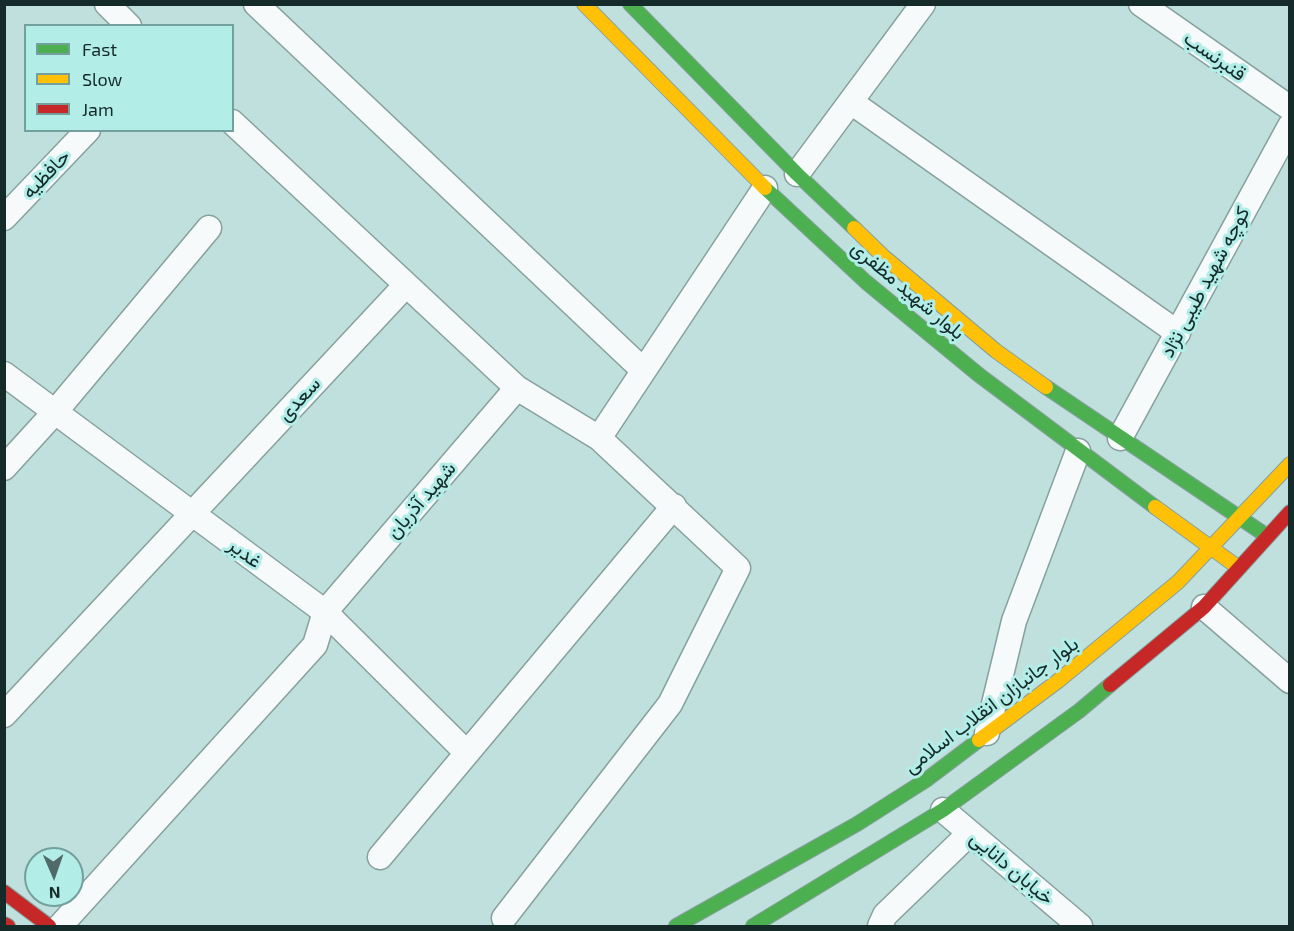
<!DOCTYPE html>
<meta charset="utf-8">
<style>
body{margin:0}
#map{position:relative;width:1294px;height:931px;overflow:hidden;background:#c0e0dd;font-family:"Exo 2",sans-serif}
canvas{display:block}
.frame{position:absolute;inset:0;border:6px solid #142b2a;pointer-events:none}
.legend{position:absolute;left:24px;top:24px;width:210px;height:108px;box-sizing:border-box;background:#b3ede8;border:2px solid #739f9c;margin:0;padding:8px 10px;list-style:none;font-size:18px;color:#142b2a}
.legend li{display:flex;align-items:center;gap:12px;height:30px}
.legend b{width:30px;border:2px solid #739f9c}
.north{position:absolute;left:24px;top:847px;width:60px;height:60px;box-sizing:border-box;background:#b3ede8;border:2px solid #739f9c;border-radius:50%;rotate:178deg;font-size:16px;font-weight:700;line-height:24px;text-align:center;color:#142b2a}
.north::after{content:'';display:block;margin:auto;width:21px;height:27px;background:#506a69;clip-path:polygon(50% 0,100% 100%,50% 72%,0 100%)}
</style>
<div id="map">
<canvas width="1294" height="931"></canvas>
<div class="frame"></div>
<ul class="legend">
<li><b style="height:8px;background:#4caf50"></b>Fast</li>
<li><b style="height:8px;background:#ffc107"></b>Slow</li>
<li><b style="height:8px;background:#c62828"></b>Jam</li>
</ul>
<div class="north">N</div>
</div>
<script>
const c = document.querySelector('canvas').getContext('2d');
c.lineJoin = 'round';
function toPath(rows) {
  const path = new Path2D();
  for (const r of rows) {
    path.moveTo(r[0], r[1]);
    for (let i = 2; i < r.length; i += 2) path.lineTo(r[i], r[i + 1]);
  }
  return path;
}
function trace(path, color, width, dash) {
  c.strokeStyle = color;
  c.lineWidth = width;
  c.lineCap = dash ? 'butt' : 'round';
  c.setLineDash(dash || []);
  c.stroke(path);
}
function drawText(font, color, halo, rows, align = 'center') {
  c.font = font + ' "Exo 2",Vazirmatn,sans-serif';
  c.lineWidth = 6;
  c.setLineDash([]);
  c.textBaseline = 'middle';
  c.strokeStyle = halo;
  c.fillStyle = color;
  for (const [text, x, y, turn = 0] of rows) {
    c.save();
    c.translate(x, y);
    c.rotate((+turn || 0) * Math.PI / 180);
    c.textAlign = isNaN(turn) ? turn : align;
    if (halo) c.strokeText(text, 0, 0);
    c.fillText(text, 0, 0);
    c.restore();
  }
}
const street = toPath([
 [107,4,129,26],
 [256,4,643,370],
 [1141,4,1290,108],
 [851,102,1178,333],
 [232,122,517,388,599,438,765,188],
 [797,174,923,4],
 [4,218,88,130],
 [4,374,325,612,467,753],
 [1120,438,1290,126],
 [4,468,55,412,209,228],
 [1204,607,1290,681],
 [4,715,406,285],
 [987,733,1014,621,1078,451],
 [943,810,1080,926],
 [380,857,674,506],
 [504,918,670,704,738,568,599,438],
 [60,926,315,645,325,612,517,388],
 [880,926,885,915,970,833]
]);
const fast = toPath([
 [630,4,797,174,854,228],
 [765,188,866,282,979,375,1155,507],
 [1046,387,1267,536],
 [676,926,857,824,926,780,979,740],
 [753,926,943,810,1079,711,1110,685]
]);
const slow = toPath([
 [584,4,765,188],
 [854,228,884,257,996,351,1046,387],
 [1155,507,1239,568],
 [979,740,1058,681,1178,582,1290,464]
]);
const jam = toPath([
 [1110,685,1204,607,1290,512],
 [4,892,49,926],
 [4,924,8,926]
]);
const streetNames = [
 ["قنبرنسب",1215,56,35],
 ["حافظیه",46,174,-46],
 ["کوچه شهید طیبی نژاد",1205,282,-62],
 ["بلوار شهید مظفری",908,290,40],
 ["سعدی",299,399,-47],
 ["شهید آذریان",421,500,-49],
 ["غدیر",245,553,37],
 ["بلوار جانبازان انقلاب اسلامی",991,705,-37],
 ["خیابان دانایی",1012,868,40]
];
trace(street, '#87a09e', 27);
trace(fast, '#87a09e', 16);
trace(slow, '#87a09e', 16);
trace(jam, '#87a09e', 16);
trace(street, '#f6fafa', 24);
trace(fast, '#4caf50', 14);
trace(slow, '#ffc107', 14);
trace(jam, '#c62828', 14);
drawText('20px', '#142b2a', '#b3ede8', streetNames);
</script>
